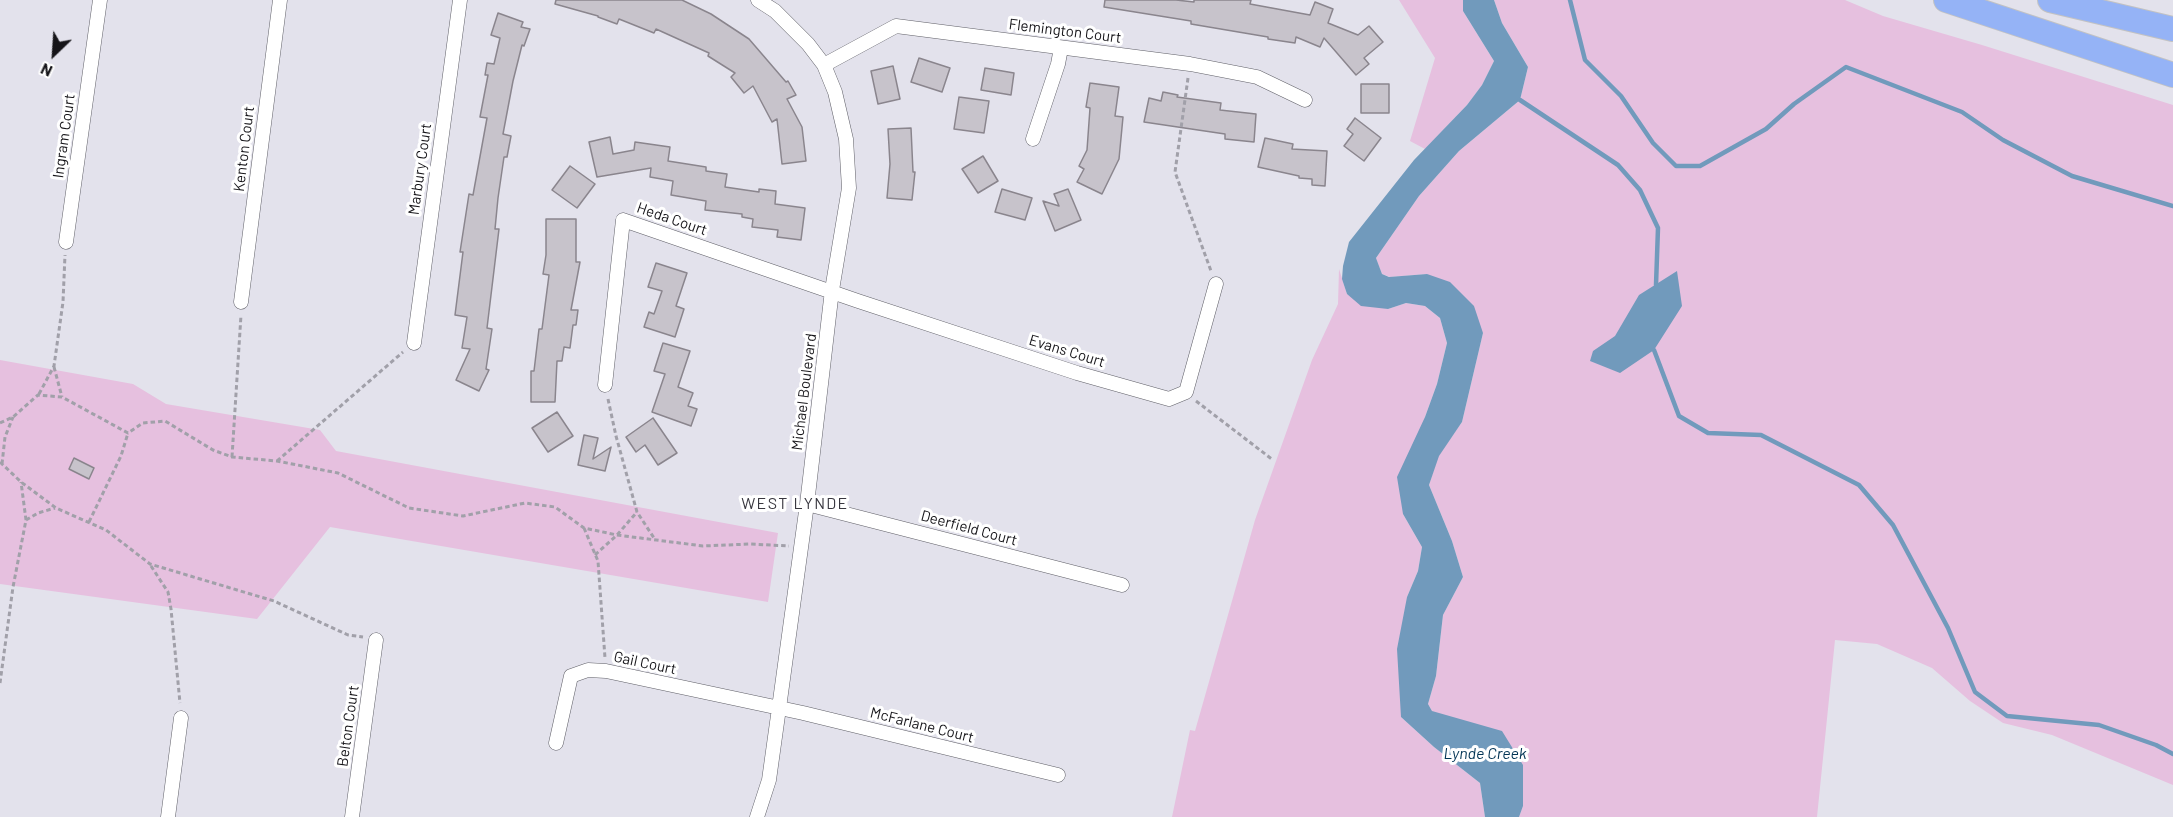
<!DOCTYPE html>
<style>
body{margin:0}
#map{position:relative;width:2173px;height:817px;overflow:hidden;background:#e3e2ec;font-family:Barlow,sans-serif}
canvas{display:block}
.north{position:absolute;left:24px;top:24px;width:60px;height:60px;-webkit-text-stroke:4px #fff;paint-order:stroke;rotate:205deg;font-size:16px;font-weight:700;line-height:24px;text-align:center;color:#161519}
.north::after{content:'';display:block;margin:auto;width:21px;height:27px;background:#161519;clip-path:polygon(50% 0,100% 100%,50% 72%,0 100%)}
</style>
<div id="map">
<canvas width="2173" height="817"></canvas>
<div class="north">N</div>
</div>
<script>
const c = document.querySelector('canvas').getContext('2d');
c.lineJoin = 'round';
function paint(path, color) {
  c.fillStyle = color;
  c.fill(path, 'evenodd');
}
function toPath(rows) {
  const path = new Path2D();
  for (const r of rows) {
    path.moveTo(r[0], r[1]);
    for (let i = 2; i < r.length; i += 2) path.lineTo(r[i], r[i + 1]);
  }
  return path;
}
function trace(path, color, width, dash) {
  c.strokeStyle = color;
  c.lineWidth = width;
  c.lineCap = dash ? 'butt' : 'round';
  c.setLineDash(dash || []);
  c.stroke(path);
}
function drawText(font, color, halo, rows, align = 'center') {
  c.font = font + ' Barlow,sans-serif';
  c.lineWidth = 6;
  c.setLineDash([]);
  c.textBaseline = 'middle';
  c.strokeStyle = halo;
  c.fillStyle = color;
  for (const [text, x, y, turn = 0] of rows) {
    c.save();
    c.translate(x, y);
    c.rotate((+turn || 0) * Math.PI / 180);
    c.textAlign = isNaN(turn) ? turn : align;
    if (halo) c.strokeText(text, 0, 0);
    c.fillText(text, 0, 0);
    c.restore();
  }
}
const green = toPath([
 [1399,0,1463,0,1463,11,1494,61,1482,85,1467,105,1425,149,1410,141,1435,58],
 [1494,0,1845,0,1883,16,1982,45,2173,105,2173,785,2052,735,2003,723,1970,701,1932,668,1877,644,1835,640,1817,817,1519,817,1523,806,1432,711,1428,704,1436,676,1443,615,1463,577,1452,541,1429,485,1438,456,1462,422,1483,333,1427,274,1390,277,1382,274,1376,258,1419,196,1459,151,1520,100,1528,67,1502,23],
 [1339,269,1347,294,1388,309,1406,303,1425,306,1440,318,1447,343,1437,384,1425,417,1403,514,1422,547,1418,571,1407,597,1401,717,1434,747,1480,783,1485,817,1172,817,1190,730,1195,731,1255,520,1312,360,1338,304],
 [0,360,133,384,166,404,320,430,336,451,778,533,768,602,330,527,257,619,0,584]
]);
const water = toPath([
 [1463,0,1494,0,1502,23,1528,67,1520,100,1459,151,1419,196,1376,258,1382,274,1389,277,1427,274,1450,282,1474,306,1483,333,1462,422,1439,456,1429,485,1452,541,1463,577,1443,615,1436,676,1428,704,1432,711,1502,731,1523,765,1523,806,1519,817,1485,817,1480,783,1434,747,1401,717,1397,649,1407,597,1418,571,1422,547,1403,514,1397,477,1425,417,1437,384,1447,343,1440,318,1425,306,1406,303,1388,309,1361,306,1347,294,1342,279,1343,266,1349,242,1414,160,1467,105,1482,85,1494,61,1463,11],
 [1677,271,1682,306,1654,350,1620,373,1590,361,1593,351,1615,336,1639,295]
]);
const stream = toPath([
 [1570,0,1585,60,1621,96,1653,143,1676,166,1700,166,1766,129,1794,104,1846,67,1962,112,2003,140,2072,176,2173,206],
 [1520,100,1618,165,1640,190,1658,228,1656,285],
 [1654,350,1679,416,1708,433,1761,435,1859,485,1893,525,1948,628,1975,692,2007,716,2099,725,2156,745,2173,754]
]);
const building = toPath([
 [556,0,682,0,711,14,749,39,786,82,788,81,796,95,787,99,802,127,806,161,782,164,777,119,772,122,753,86,744,93,731,77,735,73,708,56,709,53,656,29,654,33,619,19,617,24,598,17,598,16,555,4,556,0],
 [1105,0,1176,0,1194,2,1194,0,1251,0,1250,4,1310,15,1315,2,1333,9,1328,23,1358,35,1369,26,1383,42,1364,58,1369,64,1356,75,1324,38,1320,47,1296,37,1295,43,1268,39,1268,37,1191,24,1191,21,1104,7,1105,0],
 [498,13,523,22,521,27,530,29,524,46,522,45,513,81,503,134,511,136,507,157,504,157,498,198,495,229,499,229,487,328,492,329,486,369,489,370,479,391,456,380,470,349,462,348,467,317,455,315,463,252,460,252,469,194,473,195,487,118,480,117,488,75,485,75,487,63,494,64,500,38,491,35,498,13],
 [919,58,950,68,942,92,911,82,919,58],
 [893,66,900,99,878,104,871,71,893,66],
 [985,68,1014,73,1011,95,981,90,985,68],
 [1090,83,1119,87,1115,116,1123,117,1119,159,1102,194,1077,182,1084,169,1079,166,1087,150,1090,108,1086,107,1090,83],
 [1361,84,1389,84,1389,113,1361,113,1361,84],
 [1163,92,1178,95,1177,97,1221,103,1220,110,1256,114,1254,142,1225,139,1225,134,1144,122,1149,98,1161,101,1163,92],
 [959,97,989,101,984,133,954,129,959,97],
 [1355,118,1381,138,1364,161,1344,146,1353,134,1347,129,1355,118],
 [911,128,913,172,915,172,912,200,887,198,890,164,888,129,911,128],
 [610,137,613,154,634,150,635,142,670,147,668,161,706,167,706,171,727,174,725,187,759,192,759,189,776,191,775,204,805,208,801,240,777,237,778,230,752,227,753,219,742,217,742,214,705,210,706,201,671,195,673,181,650,177,651,168,597,177,589,142,610,137],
 [1265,138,1293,144,1292,149,1327,151,1325,186,1312,185,1312,179,1299,178,1299,176,1258,167,1265,138],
 [983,156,998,181,978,193,962,169,983,156],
 [570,166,595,184,577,208,552,190,570,166],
 [1002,189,1032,198,1025,220,995,212,1002,189],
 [1068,189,1081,220,1055,231,1043,201,1059,206,1054,194,1068,189],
 [546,219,576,219,576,262,580,262,571,310,578,310,576,325,573,325,570,348,564,347,562,361,557,361,555,402,531,402,531,371,534,371,539,329,542,329,549,275,543,274,546,255,546,219],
 [656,263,687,273,676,306,684,309,675,337,644,327,649,312,654,314,662,291,648,287,656,263],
 [663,343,690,351,678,387,693,393,688,406,697,409,691,426,652,412,665,374,654,371,663,343],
 [557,412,573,436,548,452,532,428,557,412],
 [653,418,677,453,658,465,645,445,636,452,626,437,653,418],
 [584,435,598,438,593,459,611,447,605,471,578,465,584,435],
 [74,458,94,468,89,479,69,469,74,458]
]);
const path = toPath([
 [1188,78,1175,172,1211,271],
 [54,367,62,397],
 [39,394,54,366,63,302,65,255],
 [608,399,616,436,637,512,656,541],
 [1196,401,1273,460],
 [0,423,13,417,38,395,62,397,128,433,143,423,165,421,213,450,232,457,277,461,338,473,409,508,463,516,525,503,555,507,584,528,617,535,703,546,751,544,789,546],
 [232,457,241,315],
 [277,461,403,352],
 [0,462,21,482,56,508,106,530,150,564,274,601,348,635,363,637],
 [2,464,5,437,13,417],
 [26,520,38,513,55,508],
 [89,522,121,456,128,433],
 [584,528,598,561,605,658],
 [595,555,617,535,637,512],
 [151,566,168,592,171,609,180,703],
 [0,683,13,587,26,520,21,482]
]);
const minor = toPath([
 [824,65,896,26,1190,64,1257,77,1305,100],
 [1033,139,1058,64,1061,48],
 [66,242,100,0],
 [241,302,280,0],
 [414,343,460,0],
 [605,385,623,220,858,301,1077,373,1169,399,1186,392,1216,284],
 [807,504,1122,585],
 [556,743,571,676,588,670,606,671,803,713,1058,775],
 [168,817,181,718],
 [352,817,376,640],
 [757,817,769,780,779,708,807,504,832,290,849,188,846,139,835,92,824,65,808,44,775,11,758,0]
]);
const motorway = toPath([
 [1946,0,2173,75],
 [2050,0,2173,29]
]);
const streetNames = [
 ["Flemington Court",1065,31,7],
 ["Ingram Court",64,136,-82],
 ["Kenton Court",244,149,-83],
 ["Marbury Court",420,169,-82],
 ["Heda Court",672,219,19],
 ["Evans Court",1067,351,17],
 ["Michael Boulevard",804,392,-83],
 ["Deerfield Court",969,528,15],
 ["Gail Court",645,663,12],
 ["McFarlane Court",922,725,14],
 ["Belton Court",348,726,-82]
];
const neighbourhoodNames = [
 ["WEST LYNDE",795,504]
];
const waterNames = [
 ["Lynde Creek",1485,754]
];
paint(green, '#e6c0df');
paint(water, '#719abc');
trace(stream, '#719abc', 4.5);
paint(building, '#c7c3cb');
trace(building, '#8a858d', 1.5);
trace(minor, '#606068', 15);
trace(motorway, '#c2c2c3', 26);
trace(path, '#a1a0a9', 3, [4.5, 3]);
trace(minor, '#fff', 14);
trace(motorway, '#95b3f6', 24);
drawText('15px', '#161519', '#fff', streetNames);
c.letterSpacing = '1.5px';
drawText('16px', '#38373f', '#fff', neighbourhoodNames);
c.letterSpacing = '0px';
drawText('italic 16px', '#003354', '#fff', waterNames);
</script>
